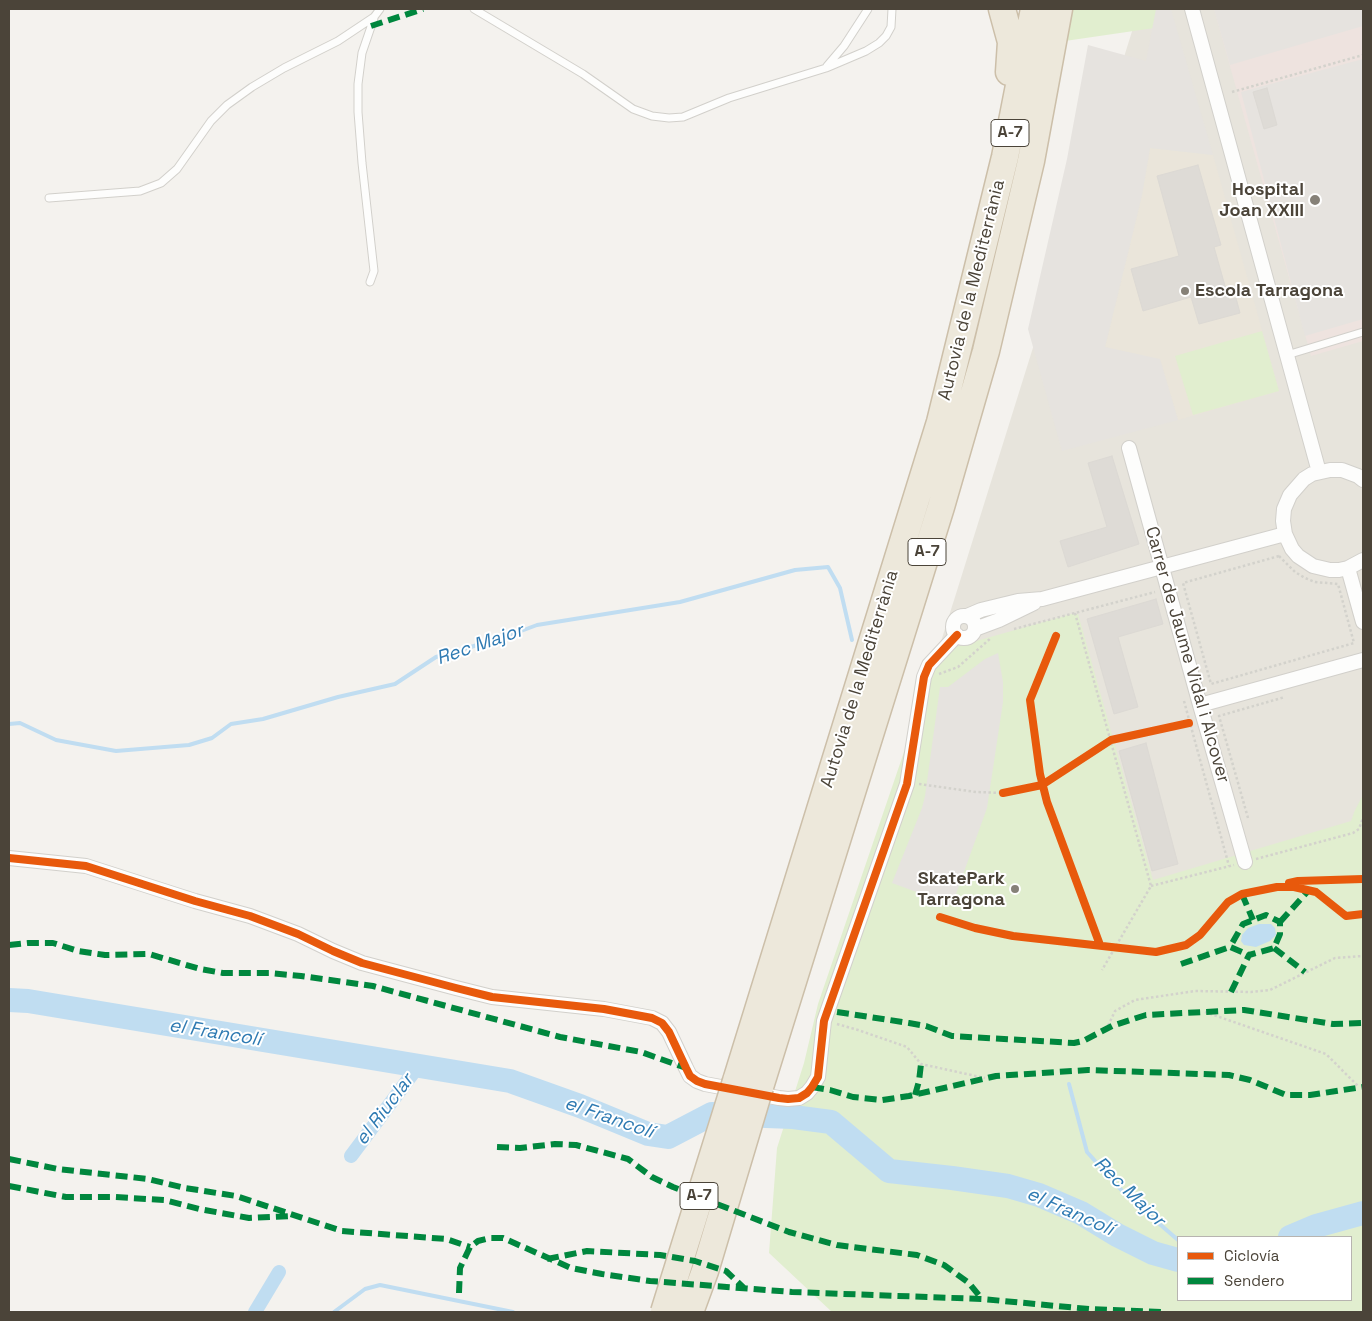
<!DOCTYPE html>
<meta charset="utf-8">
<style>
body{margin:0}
#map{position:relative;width:1372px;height:1321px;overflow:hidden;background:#f4f2ee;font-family:"Space Grotesk",sans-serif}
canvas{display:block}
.frame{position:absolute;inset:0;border:10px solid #4b4439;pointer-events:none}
.legend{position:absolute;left:1177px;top:1236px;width:175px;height:65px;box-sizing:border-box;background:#fff;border:1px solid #b7b4b0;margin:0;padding:6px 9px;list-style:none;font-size:15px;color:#4b4439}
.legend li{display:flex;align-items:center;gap:10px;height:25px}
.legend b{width:25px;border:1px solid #b7b4b0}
</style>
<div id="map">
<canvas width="1372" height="1321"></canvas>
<div class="frame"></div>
<ul class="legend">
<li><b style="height:6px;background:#e8590c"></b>Ciclovía</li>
<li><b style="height:6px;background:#00873e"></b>Sendero</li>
</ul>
</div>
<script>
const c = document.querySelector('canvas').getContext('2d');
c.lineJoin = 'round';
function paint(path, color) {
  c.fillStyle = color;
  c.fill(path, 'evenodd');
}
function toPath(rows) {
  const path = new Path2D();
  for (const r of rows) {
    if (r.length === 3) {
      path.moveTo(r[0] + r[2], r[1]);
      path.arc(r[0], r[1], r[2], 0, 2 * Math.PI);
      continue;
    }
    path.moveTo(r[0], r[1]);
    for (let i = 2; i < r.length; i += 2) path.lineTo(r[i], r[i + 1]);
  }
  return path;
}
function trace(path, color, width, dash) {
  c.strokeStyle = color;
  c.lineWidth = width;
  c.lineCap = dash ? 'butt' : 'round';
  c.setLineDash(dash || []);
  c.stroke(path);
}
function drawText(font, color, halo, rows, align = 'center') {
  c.font = font + ' "Space Grotesk",sans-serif';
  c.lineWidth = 4;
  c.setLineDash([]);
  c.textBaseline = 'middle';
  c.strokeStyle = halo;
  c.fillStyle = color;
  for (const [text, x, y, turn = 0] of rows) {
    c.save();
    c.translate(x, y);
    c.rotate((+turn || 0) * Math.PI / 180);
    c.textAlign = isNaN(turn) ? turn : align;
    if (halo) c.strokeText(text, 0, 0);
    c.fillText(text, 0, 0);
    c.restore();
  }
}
const residential = toPath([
 [1139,9,1363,9,1363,1020,1267,1009,934,664]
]);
const education = toPath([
 [1150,148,1213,155,1279,391,1178,420,1160,360,1105,347,1142,195]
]);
const medical = toPath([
 [1214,9,1363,9,1363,341,1311,356]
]);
const green = toPath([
 [1071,9,1166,9,1168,26,1065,41],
 [1262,331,1279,391,1193,415,1175,356],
 [1075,613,1076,614,1078,614,1153,880,1351,821,1355,810,1363,795,1363,1312,832,1312,769,1253,777,1148,804,1063,818,1004,934,664,941,651],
 [1178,1237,1351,1237,1351,1300,1178,1300]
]);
const parking = toPath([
 [1156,9,1171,9,1213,155,1150,148,1142,195,1105,347,1160,359,1178,420,1062,451,1028,329,1067,159,1088,45,1146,61],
 [1214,9,1363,9,1363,26,1230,65],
 [1363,59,1363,319,1305,336,1241,92],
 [998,653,1003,682,1003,702,987,808,952,905,892,883,922,808,925,796,940,687,948,687,985,659]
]);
const water = toPath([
 [1259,924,1271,924,1275,928,1276,935,1270,941,1256,947,1244,945,1241,941,1242,935,1248,928]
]);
const stream = toPath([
 [9,724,20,723,56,740,116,751,189,745,212,738,231,724,263,719,338,697,395,684,436,657,505,637,537,625,680,602,795,570,828,567,840,588,852,640],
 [1069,1084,1087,1152,1125,1194,1178,1240],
 [334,1312,365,1289,380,1285,513,1312]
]);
const canal = toPath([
 [351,1156,419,1065],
 [255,1312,279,1272]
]);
const river = toPath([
 [9,1000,28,1001,510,1081,580,1106,648,1134,668,1137,712,1114,793,1117,831,1122,889,1171,952,1178,1008,1186,1039,1195,1081,1213,1117,1235,1153,1253,1178,1260],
 [1290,1237,1316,1226,1363,1213]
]);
const building = toPath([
 [1267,88,1277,125,1264,129,1253,92,1267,88],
 [1198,165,1221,245,1214,247,1229,300,1236,298,1240,313,1199,324,1191,297,1143,311,1131,269,1179,256,1157,176,1198,165],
 [1112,456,1139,544,1068,567,1060,541,1107,527,1088,463,1112,456],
 [1156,599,1163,624,1118,637,1138,707,1114,714,1087,619,1156,599],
 [1146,743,1178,864,1152,871,1119,751,1146,743]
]);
const path = toPath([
 [1232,92,1363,55],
 [1279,556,1295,572,1305,578,1315,582,1338,584,1354,643,1211,684,1183,583,1279,556],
 [1075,613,1151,886,1102,970],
 [1014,629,1155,592],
 [939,674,958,667,991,638],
 [1184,701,1229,866],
 [919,784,976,792,1003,793],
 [1248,818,1219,716,1285,697],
 [1256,859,1353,833,1359,829,1363,818],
 [1151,886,1234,865],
 [1363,913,1363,912],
 [1205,1012,1326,1054,1359,1087],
 [837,1024,858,1030,907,1047,921,1064,985,1078],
 [1106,1030,1115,1011,1135,1000,1195,991,1251,992,1270,990,1335,958,1363,956]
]);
const service = toPath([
 [474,9,583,74,633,109,652,116,669,118,683,117,729,98,826,68,866,51,879,43,886,36,891,27,892,9],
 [827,66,844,46,868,9],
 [49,198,140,191,161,183,177,169,211,121,227,105,252,87,284,68,338,41,374,17,380,9],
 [370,282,374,271,362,163,358,112,358,84,362,53,374,18],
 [1287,355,1363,332]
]);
const minor = toPath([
 [1192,9,1319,472],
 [1129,448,1200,705,1245,862],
 [1363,480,1358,476,1342,470,1330,470,1312,474,1304,479,1290,495,1284,509,1283,521,1285,534,1292,549,1298,556,1313,566,1330,570,1339,570,1348,568,1363,560],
 [1348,568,1363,622],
 [967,616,981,610,1018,601,1042,599,1285,534],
 [964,627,11],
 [975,629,999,620,1034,603],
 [1200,705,1363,660],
 [9,858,86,866,195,901,250,916,298,934,333,951,362,963,456,988,492,997,604,1009,652,1018,662,1023,669,1032,686,1068,690,1076,697,1081,705,1084,779,1098,788,1099,799,1098,807,1093,812,1087,818,1077,824,1021,907,784,924,677,929,665,957,635]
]);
const motorway = toPath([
 [1002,9,1011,42,1009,72],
 [736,1081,940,422,1005,157,1034,9],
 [760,1087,941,507,986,351,1031,161,1059,9]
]);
const motorwayBridge = toPath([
 [664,1312,736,1081],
 [690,1312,705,1271,760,1087]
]);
const quiet = toPath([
 [371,26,423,9],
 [1242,894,1253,920],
 [1280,922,1309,890],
 [9,945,28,943,53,943,78,951,105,955,149,954,200,969,223,973,269,973,301,976,373,986,560,1037,641,1052,686,1068],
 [1274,948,1305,972],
 [1181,964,1230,947],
 [1231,992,1249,955,1274,948,1280,934,1280,922,1266,915,1243,924,1230,947,1249,955],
 [837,1012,909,1023,926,1026,952,1036,1074,1043,1083,1041,1112,1026,1130,1020,1146,1015,1164,1014,1244,1010,1333,1024,1363,1023],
 [812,1087,830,1090,853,1097,882,1100,909,1096,996,1076,1088,1070,1229,1075,1250,1080,1286,1095,1310,1095,1363,1087],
 [915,1095,919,1081,921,1064],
 [497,1147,520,1148,555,1144,576,1145,628,1159,652,1177,673,1187,789,1232,837,1245,917,1255,944,1265,969,1283,982,1299],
 [9,1159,58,1169,148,1179,185,1188,236,1196,342,1231,446,1239,470,1247],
 [9,1186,66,1197,114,1197,164,1200,199,1209,249,1218,291,1216],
 [547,1259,587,1251,660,1255,695,1261,726,1271,745,1289],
 [459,1293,460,1268,470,1247,478,1241,490,1238,503,1238,571,1268,602,1274,650,1281,792,1292,982,1299,1089,1309,1163,1312]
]);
const cycleway = toPath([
 [1056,636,1030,700,1040,774,1047,802,1100,945],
 [1003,793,1042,785,1111,740,1189,723],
 [9,858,86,866,195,901,250,916,298,934,333,951,362,963,456,988,492,997,604,1009,652,1018,662,1023,669,1032,686,1068,690,1076,697,1081,705,1084,779,1098,788,1099,799,1098,807,1093,812,1087,818,1077,824,1021,907,784,924,677,929,665,957,635],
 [1289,883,1298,881,1363,879],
 [940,917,975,928,1013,936,1156,952,1186,945,1200,935,1228,902,1242,894,1277,887,1294,887,1316,892,1346,916,1363,914]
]);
const markers = [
 [1315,200,6,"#868178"],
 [1185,291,5,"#868178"],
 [1015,889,5,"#868178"]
];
const shields = [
 [1010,133,38],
 [927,552,38],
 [699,1196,38]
];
const shieldNames = [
 ["A-7",1010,133],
 ["A-7",927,552],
 ["A-7",699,1196]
];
const poiNames = [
 ["Hospital",1304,190],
 ["Joan XXIII",1304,211],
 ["Escola Tarragona",1195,291,"left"],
 ["SkatePark",1005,879],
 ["Tarragona",1005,900]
];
const streetNames = [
 ["Autovia de la Mediterrània",972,290,-76],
 ["Carrer de Jaume Vidal i Alcover",1187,655,74],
 ["Autovia de la Mediterrània",860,679,-73]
];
const waterNames = [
 ["Rec Major",480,645,-19],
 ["el Francolí",215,1033,9],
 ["el Riuclar",385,1110,-53],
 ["el Francolí",609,1118,19],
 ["Rec Major",1129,1192,44],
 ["el Francolí",1070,1212,24]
];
paint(residential, '#e7e4dc');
paint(education, '#eae5da');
paint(medical, '#eee3df');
paint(green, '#e1eecf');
paint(parking, '#e6e3df');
paint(water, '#c0ddf1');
trace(stream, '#c0ddf1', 4);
trace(canal, '#c0ddf1', 14);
trace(river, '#c0ddf1', 24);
paint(building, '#dedbd6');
trace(building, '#dcd9d4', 1);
trace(service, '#d2d0cb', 9);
trace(minor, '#d2d0cb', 16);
trace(motorway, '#ccbfa9', 29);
trace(path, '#d3d2cc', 2.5, [2.5, 2.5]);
trace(service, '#fdfdfc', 7);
trace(minor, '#fdfdfc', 14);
trace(motorway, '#ede8db', 26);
trace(motorwayBridge, '#ccbfa9', 29, []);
trace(motorwayBridge, '#ede8db', 26);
trace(quiet, '#00873e', 6, [12, 6]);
trace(cycleway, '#e8590c', 8);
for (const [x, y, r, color] of markers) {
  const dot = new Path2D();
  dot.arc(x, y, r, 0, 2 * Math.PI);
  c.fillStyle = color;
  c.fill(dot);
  trace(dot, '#fff', 2);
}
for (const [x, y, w] of shields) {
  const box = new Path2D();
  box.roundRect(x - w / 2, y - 13.5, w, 27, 4);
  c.fillStyle = '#fff';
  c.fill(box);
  trace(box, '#4b4439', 1);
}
drawText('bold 16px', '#4b4439', null, shieldNames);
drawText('bold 18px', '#4b4439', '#fff', poiNames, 'right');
drawText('18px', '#4b4439', '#fff', streetNames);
drawText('italic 19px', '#2e7ab2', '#fff', waterNames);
</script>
